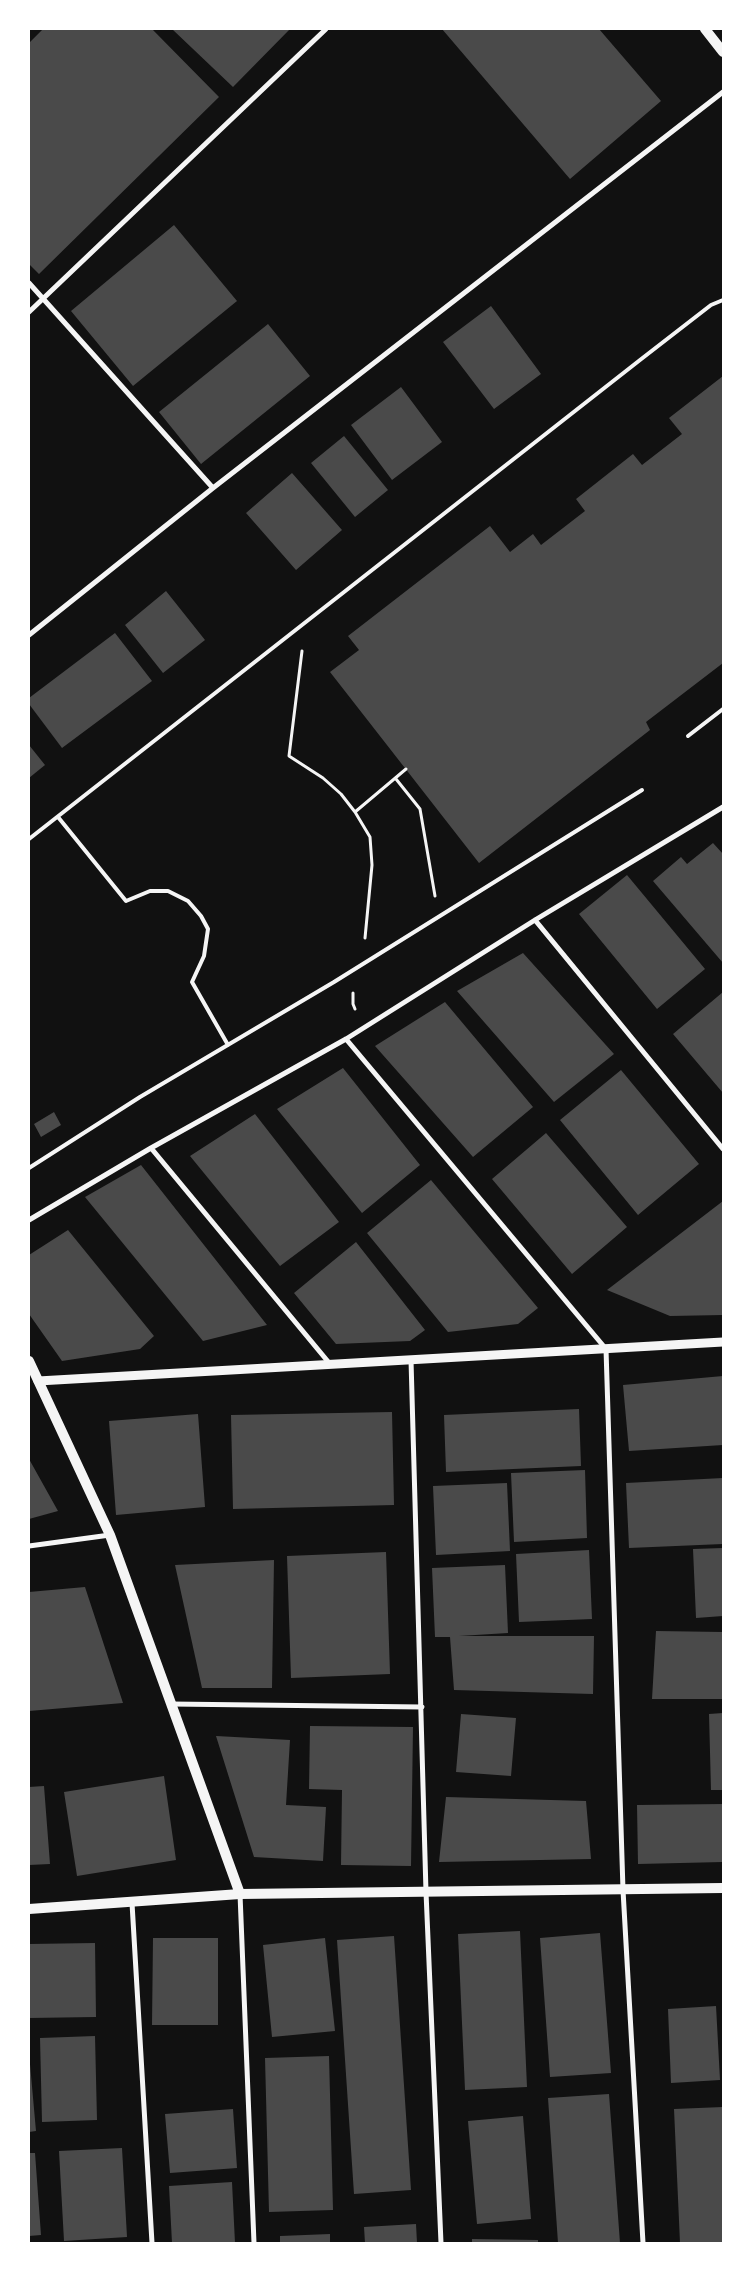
<!DOCTYPE html>
<style>
body{margin:0}
#map{position:relative;width:752px;height:2272px;overflow:hidden;background:#111;font-family:Jost,sans-serif}
canvas{display:block}
.frame{position:absolute;inset:0;border:30px solid #fff;pointer-events:none}
</style>
<div id="map">
<canvas width="752" height="2272"></canvas>
<div class="frame"></div>
</div>
<script>
const c = document.querySelector('canvas').getContext('2d');
c.lineJoin = 'round';
function paint(path, color) {
  c.fillStyle = color;
  c.fill(path, 'evenodd');
}
function toPath(rows) {
  const path = new Path2D();
  for (const r of rows) {
    path.moveTo(r[0], r[1]);
    for (let i = 2; i < r.length; i += 2) path.lineTo(r[i], r[i + 1]);
  }
  return path;
}
function trace(path, color, width, dash) {
  c.strokeStyle = color;
  c.lineWidth = width;
  c.lineCap = dash ? 'butt' : 'round';
  c.setLineDash(dash || []);
  c.stroke(path);
}
const building = toPath([
 [43,29,152,29,219,97,39,274,29,264,29,43],
 [172,29,290,29,233,87],
 [442,29,599,29,661,101,570,179],
 [174,225,237,301,133,386,71,311],
 [491,306,541,374,494,409,443,342],
 [268,324,310,376,201,464,159,412],
 [723,376,723,663,646,722,650,730,479,863,330,672,359,650,348,636,490,526,510,552,533,534,541,545,585,511,576,499,633,454,642,465,682,434,669,418],
 [401,387,442,442,392,480,351,425],
 [344,436,388,490,355,517,311,463],
 [292,473,342,530,296,570,246,513],
 [166,591,205,640,163,673,125,625],
 [115,633,152,681,62,748,29,704,29,698],
 [29,745,45,765,29,778],
 [713,843,723,854,723,963,653,881,681,857,687,864],
 [627,875,705,969,657,1009,579,914],
 [523,953,614,1054,554,1102,457,991],
 [723,992,723,1093,673,1034],
 [445,1002,533,1107,473,1157,375,1046],
 [343,1068,420,1165,362,1213,277,1109],
 [621,1070,699,1164,638,1215,560,1120],
 [54,1112,61,1125,41,1137,34,1124],
 [255,1114,339,1222,280,1266,190,1156],
 [546,1133,627,1227,572,1274,492,1179],
 [141,1165,267,1325,203,1341,85,1197],
 [431,1180,538,1308,518,1324,448,1332,367,1233],
 [723,1201,723,1315,670,1316,607,1290],
 [68,1230,154,1336,140,1349,62,1361,29,1314,29,1255],
 [356,1242,425,1330,410,1341,336,1344,294,1293],
 [723,1376,723,1445,629,1451,623,1385],
 [579,1409,581,1466,446,1472,444,1415],
 [392,1412,394,1505,233,1509,231,1415],
 [198,1414,205,1507,116,1515,109,1421],
 [29,1459,58,1511,29,1519],
 [585,1470,587,1538,514,1542,511,1473],
 [723,1478,723,1544,629,1548,626,1483],
 [507,1483,510,1551,436,1555,433,1486],
 [723,1548,723,1616,696,1618,693,1549],
 [589,1550,592,1619,519,1622,516,1554],
 [386,1552,390,1674,291,1678,287,1556],
 [274,1560,272,1688,202,1688,175,1565],
 [505,1565,508,1633,459,1636,594,1636,593,1694,454,1690,450,1637,435,1637,432,1568],
 [85,1587,123,1703,29,1711,29,1592],
 [656,1631,723,1632,723,1699,652,1699],
 [723,1713,723,1790,711,1790,709,1714],
 [461,1714,516,1718,511,1776,456,1772],
 [310,1726,413,1727,411,1866,341,1865,342,1790,309,1789],
 [216,1736,290,1740,286,1805,326,1807,323,1861,254,1857],
 [164,1776,176,1860,77,1876,64,1792],
 [44,1786,50,1864,29,1865,29,1787],
 [446,1797,586,1801,591,1859,439,1862],
 [723,1804,723,1862,638,1864,637,1805],
 [520,1931,527,2087,465,2090,458,1934],
 [600,1933,611,2073,550,2077,540,1938],
 [394,1936,411,2190,354,2194,337,1940],
 [153,1938,218,1938,218,2025,152,2025],
 [325,1938,335,2031,272,2037,263,1945],
 [95,1943,96,2017,29,2018,29,1944],
 [716,2006,720,2080,671,2083,668,2009],
 [95,2036,97,2120,42,2122,40,2038],
 [29,2053,36,2131,29,2132],
 [329,2056,333,2210,269,2212,265,2058],
 [609,2094,620,2243,558,2243,548,2098],
 [723,2107,723,2243,680,2243,674,2109],
 [233,2109,237,2168,170,2173,165,2114],
 [523,2116,531,2219,477,2224,468,2121],
 [122,2148,127,2237,64,2241,59,2151],
 [29,2153,35,2153,41,2235,29,2236],
 [232,2182,235,2243,172,2243,169,2186],
 [416,2224,417,2243,365,2243,364,2227],
 [330,2234,330,2243,280,2243,280,2236],
 [472,2239,538,2240,538,2243,472,2243]
]);
const path = toPath([
 [302,651,289,756,323,778,341,794,355,812,370,837,372,865,365,938],
 [396,779,420,809,435,896],
 [355,812,406,769],
 [353,993,353,1004,355,1009]
]);
const service = toPath([
 [688,736,723,709],
 [58,817,126,901,150,891,168,891,188,901,201,916,208,929,204,956,192,982,228,1045],
 [29,839,640,360,711,305,723,300],
 [29,1168,140,1097,334,982,642,790]
]);
const minor = toPath([
 [29,283,213,488],
 [29,312,326,29],
 [29,635,213,488,723,92],
 [535,920,723,1149],
 [346,1039,606,1349,623,1890,643,2243],
 [151,1148,330,1364],
 [29,1220,151,1148,346,1039,535,920,723,807],
 [411,1360,426,1892,441,2243],
 [29,1546,110,1535],
 [171,1704,422,1707],
 [240,1894,254,2243],
 [132,1903,152,2243]
]);
const tertiary = toPath([
 [38,1381,723,1342]
]);
const secondary = toPath([
 [705,29,723,52],
 [29,1361,110,1535,240,1894],
 [29,1909,240,1894,723,1888]
]);
paint(building, '#4a4a4a');
trace(path, '#f5f5f5', 3);
trace(service, '#f5f5f5', 4);
trace(minor, '#f5f5f5', 5);
trace(tertiary, '#f5f5f5', 9);
trace(secondary, '#f5f5f5', 10);
</script>
